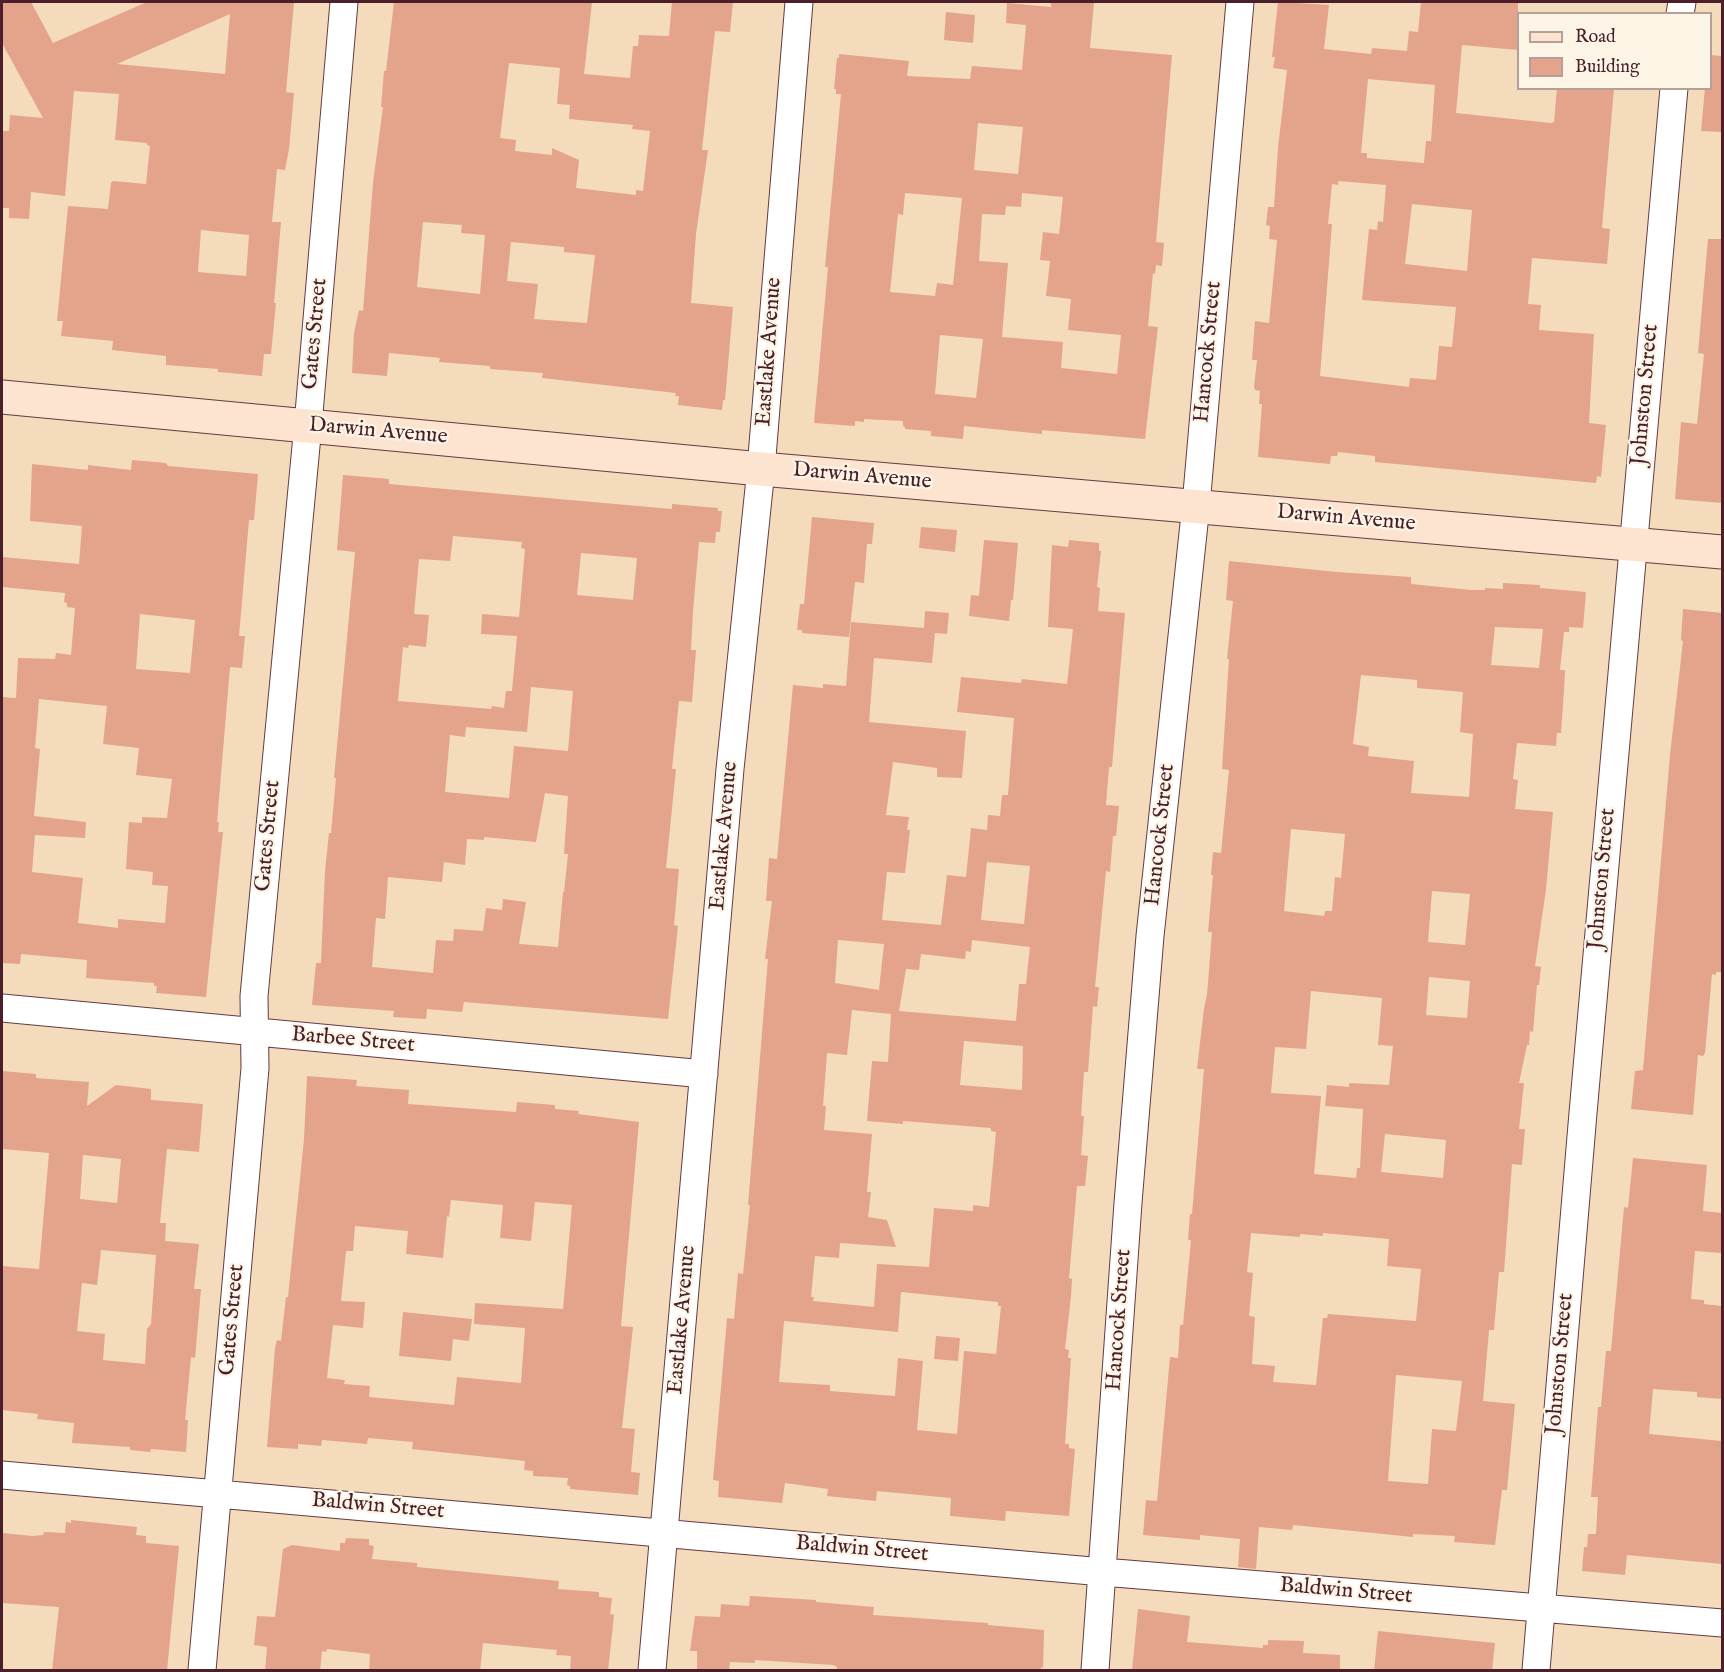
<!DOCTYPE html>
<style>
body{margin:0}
#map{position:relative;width:1724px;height:1672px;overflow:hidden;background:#f3dbbc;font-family:"IM FELL English",serif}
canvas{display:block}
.frame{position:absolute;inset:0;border:3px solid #4a1f2b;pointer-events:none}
.legend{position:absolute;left:1517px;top:12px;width:195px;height:78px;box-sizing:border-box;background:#fcf5e5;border:2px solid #b59f9b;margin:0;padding:8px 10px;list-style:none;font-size:18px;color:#4a1f2b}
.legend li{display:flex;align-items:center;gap:12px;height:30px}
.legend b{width:30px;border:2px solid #b59f9b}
</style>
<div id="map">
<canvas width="1724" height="1672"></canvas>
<div class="frame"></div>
<ul class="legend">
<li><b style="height:8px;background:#fde4d1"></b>Road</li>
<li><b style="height:16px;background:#e4a48b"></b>Building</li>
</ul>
</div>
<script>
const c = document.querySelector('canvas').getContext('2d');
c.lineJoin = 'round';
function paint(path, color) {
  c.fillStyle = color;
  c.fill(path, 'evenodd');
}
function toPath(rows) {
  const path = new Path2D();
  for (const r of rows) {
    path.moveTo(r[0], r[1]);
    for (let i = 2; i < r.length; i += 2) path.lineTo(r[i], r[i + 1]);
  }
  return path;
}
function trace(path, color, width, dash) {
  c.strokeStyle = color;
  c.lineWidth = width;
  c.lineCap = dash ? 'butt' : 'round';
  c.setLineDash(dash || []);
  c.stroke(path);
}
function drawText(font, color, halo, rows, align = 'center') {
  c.font = font + ' "IM FELL English",serif';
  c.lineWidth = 4.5;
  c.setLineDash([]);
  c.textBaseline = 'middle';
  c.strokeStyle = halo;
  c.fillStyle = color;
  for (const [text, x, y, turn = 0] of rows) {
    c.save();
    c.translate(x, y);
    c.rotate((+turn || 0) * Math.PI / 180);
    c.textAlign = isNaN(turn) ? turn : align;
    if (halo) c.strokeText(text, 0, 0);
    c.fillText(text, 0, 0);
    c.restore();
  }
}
const building = toPath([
 [2,2,31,2,53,43,147,2,294,2,286,92,294,93,289,149,285,170,277,169,272,222,281,222,274,303,276,303,271,354,264,354,262,376,218,372,218,369,166,365,166,356,112,350,113,341,61,336,63,321,57,321,68,206,108,209,111,183,113,181,146,184,150,146,147,145,147,143,115,140,119,94,74,91,65,196,31,192,29,219,9,218,9,208,2,208,2,131,9,131,10,115,43,118,2,43],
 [230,14,225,74,117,64],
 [201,230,249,235,246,276,198,272],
 [394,2,592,2,584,74,630,78,633,46,638,46,639,35,669,36,672,2,733,2,730,32,715,31,702,150,708,150,696,234,691,303,733,307,725,400,723,400,722,410,678,405,679,396,675,396,676,393,542,378,543,373,490,369,490,366,439,362,440,358,389,353,387,376,352,373,354,333,359,310,363,311,373,183,383,107,381,107,384,71,386,71],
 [509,63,560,68,557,104,570,105,569,119,633,125,632,129,650,131,643,191,636,190,636,195,576,188,579,160,552,148,552,155,515,151,516,140,500,138],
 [423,222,462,225,461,233,485,235,480,294,417,287],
 [511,242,564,247,564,252,595,255,587,323,534,319,538,284,507,281],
 [1051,2,1094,2,1090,48,1172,55,1156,242,1164,243,1162,266,1156,265,1155,274,1153,273,1148,326,1158,327,1145,439,1042,430,1042,434,964,426,963,439,931,436,931,431,905,429,905,427,903,426,903,421,864,419,864,422,855,421,855,426,814,423,828,267,825,267,841,94,836,94,836,89,834,89,837,58,839,58,839,54,909,61,907,76,970,79,972,66,1022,70,1026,25,1006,23,1007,3,1051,7],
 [978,123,1023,127,1018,174,974,170],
 [905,193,962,198,953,285,937,283,935,296,890,292,898,214,903,215],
 [1022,193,1063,197,1059,234,1043,232,1040,260,1050,261,1046,296,1071,299,1068,330,1121,335,1117,374,1061,368,1063,342,1002,337,1008,263,979,261,982,214,1005,215,1006,206,1021,207],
 [940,335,983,339,976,398,935,394],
 [1278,2,1329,5,1324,49,1371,54,1372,48,1407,51,1409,31,1418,32,1421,2,1518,2,1518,50,1462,45,1456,113,1551,123,1554,122,1557,88,1614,88,1602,228,1610,229,1607,264,1532,258,1528,304,1541,305,1539,330,1594,334,1589,423,1606,425,1601,477,1597,476,1596,483,1375,462,1375,456,1338,452,1337,456,1331,456,1330,464,1258,457,1262,404,1259,404,1260,391,1255,390,1254,387,1257,360,1252,360,1255,321,1269,323,1277,240,1269,239,1270,226,1266,225,1268,207,1274,207,1278,148,1287,70,1273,68,1275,57,1272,57],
 [1368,79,1435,85,1431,141,1426,141,1424,163,1367,158,1367,153,1361,153],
 [1338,181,1386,185,1383,222,1378,221,1377,230,1369,229,1362,300,1456,307,1452,347,1439,346,1436,380,1410,378,1409,387,1320,376,1332,224,1328,224,1332,184,1338,185],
 [1412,204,1472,210,1467,271,1405,264],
 [946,12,975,15,973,43,944,40],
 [1710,55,1722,56,1722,132,1701,131,1705,88,1710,88],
 [1708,239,1722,239,1722,503,1675,499,1681,422,1697,424,1704,354,1698,353],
 [132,460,166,463,168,466,258,474,254,520,249,520,239,636,245,636,242,668,230,667,217,822,219,822,218,832,223,832,206,997,156,993,157,986,154,986,154,983,86,978,87,960,21,954,20,964,2,963,2,697,16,698,18,658,55,659,56,653,71,655,75,608,67,607,67,603,64,602,65,593,2,587,2,557,79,564,82,526,30,521,32,464,88,470,88,465,131,470],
 [140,614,195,620,190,673,136,669],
 [39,699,107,706,103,744,139,748,136,775,172,779,167,818,142,817,142,823,129,822,126,869,153,872,152,885,168,886,165,923,118,919,118,928,78,923,83,878,32,872,35,835,85,838,86,822,34,816,40,749,35,748],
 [343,475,389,479,389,484,672,509,672,504,718,508,718,511,722,511,720,532,716,532,715,543,699,542,693,611,691,650,696,650,692,702,679,701,672,769,676,769,666,868,679,869,674,925,678,926,668,1019,464,1002,462,1012,427,1009,426,1019,393,1017,394,1011,312,1005,316,963,321,963,325,871,329,833,331,833,336,778,334,778,355,552,337,550],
 [453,536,522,542,521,548,525,549,519,617,482,614,481,634,517,636,512,691,506,691,504,708,492,706,491,709,398,701,403,647,408,648,409,645,426,647,429,615,414,614,419,559,450,561],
 [581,553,637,558,633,600,577,595],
 [531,687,573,691,568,751,514,746,509,798,445,792,450,735,465,737,466,727,527,732],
 [545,793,568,796,564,854,568,854,564,892,563,892,558,947,519,944,526,902,503,899,502,910,486,908,483,931,454,929,453,941,436,940,433,973,372,967,376,918,385,919,388,877,442,882,444,862,465,865,467,839,484,840,484,837,536,842],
 [812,517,874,523,872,544,867,544,864,583,855,582,849,637,802,633,802,630,797,630,800,604,804,604],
 [921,527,957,530,955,552,919,548],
 [984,540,1018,543,1013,600,1011,600,1009,621,969,616,971,595,979,596],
 [1069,540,1099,543,1099,551,1101,551,1097,587,1100,588,1098,611,1125,613,1112,767,1109,767,1106,805,1119,806,1116,836,1113,836,1110,872,1106,871,1095,987,1099,987,1097,1007,1093,1006,1088,1072,1084,1072,1081,1116,1084,1116,1081,1155,1088,1156,1085,1186,1077,1186,1069,1278,1072,1279,1071,1296,1065,1349,1069,1350,1068,1358,1071,1358,1065,1444,1069,1444,1069,1448,1075,1449,1069,1516,1006,1511,1005,1521,950,1516,951,1498,877,1491,876,1501,827,1496,828,1489,785,1483,782,1503,718,1497,719,1481,713,1480,727,1318,734,1319,738,1273,743,1274,750,1205,748,1205,768,959,765,959,772,901,766,901,769,858,777,859,793,685,823,688,823,684,846,686,851,622,924,628,925,611,949,613,947,634,935,633,932,663,874,658,869,722,966,731,962,778,937,777,937,768,893,762,886,815,909,817,907,830,910,830,905,873,887,872,882,920,941,925,947,875,966,877,971,828,987,830,988,815,1000,816,1002,795,1008,795,1014,718,957,712,961,677,1021,683,1022,679,1067,684,1073,629,1048,627,1052,545,1068,547],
 [987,862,1030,866,1024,924,981,920],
 [838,940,884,944,879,990,835,983],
 [972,940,1030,947,1026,984,1019,984,1016,1021,899,1011,906,969,919,970,921,954,965,959,966,951,971,952],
 [852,1010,891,1014,888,1062,872,1061,867,1121,903,1124,903,1121,991,1128,991,1131,996,1132,989,1207,973,1205,973,1211,934,1208,929,1267,877,1264,874,1307,813,1301,814,1297,811,1297,815,1256,839,1258,840,1243,896,1247,887,1220,868,1217,871,1192,867,1192,872,1134,824,1130,826,1106,823,1106,827,1053,847,1055],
 [964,1041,1023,1046,1022,1090,960,1085],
 [901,1292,998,1302,998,1306,1001,1306,996,1354,964,1351,957,1434,917,1430,923,1361,898,1358,895,1396,830,1391,830,1385,779,1382,784,1321,898,1332],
 [1229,561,1337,572,1411,577,1411,584,1471,590,1485,590,1485,588,1503,589,1503,583,1540,585,1540,588,1586,592,1583,628,1569,627,1569,632,1564,632,1560,670,1565,670,1564,690,1561,733,1557,733,1556,746,1517,743,1513,779,1518,780,1515,809,1553,812,1546,889,1535,966,1541,967,1539,985,1537,985,1533,1032,1530,1031,1529,1045,1527,1045,1519,1083,1524,1083,1519,1129,1525,1129,1522,1165,1512,1164,1504,1272,1499,1272,1494,1330,1489,1330,1483,1401,1515,1404,1507,1490,1502,1490,1495,1545,1454,1542,1455,1536,1413,1534,1413,1537,1293,1525,1292,1530,1259,1527,1256,1569,1238,1567,1240,1539,1200,1535,1200,1540,1143,1535,1146,1500,1157,1501,1170,1357,1178,1358,1180,1325,1183,1325,1191,1240,1188,1240,1190,1214,1192,1214,1204,1069,1197,1069,1204,1008,1207,995,1212,932,1208,932,1213,875,1211,875,1213,852,1221,853,1229,770,1222,769,1229,659,1227,659,1233,601,1226,600],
 [1495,627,1543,629,1539,668,1491,665],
 [1361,675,1417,680,1417,688,1463,692,1460,732,1473,734,1469,797,1411,793,1414,761,1368,756,1369,747,1353,744],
 [1291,829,1345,834,1341,878,1335,877,1332,911,1325,911,1324,916,1284,911],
 [1432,891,1470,894,1465,945,1428,942],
 [1429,977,1470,981,1467,1018,1426,1015],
 [1311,991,1382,998,1378,1045,1393,1046,1389,1085,1349,1083,1349,1087,1327,1085,1325,1106,1363,1109,1360,1168,1357,1168,1356,1178,1314,1174,1321,1096,1271,1093,1275,1047,1306,1049],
 [1385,1134,1446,1140,1443,1178,1381,1172],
 [1251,1233,1300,1237,1300,1234,1323,1236,1323,1233,1389,1239,1387,1266,1421,1269,1416,1321,1328,1314,1327,1318,1323,1318,1316,1385,1273,1382,1275,1366,1252,1364,1255,1317,1249,1316,1253,1273,1247,1272],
 [1396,1375,1462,1381,1456,1431,1432,1429,1428,1484,1388,1481],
 [1683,609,1722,613,1722,972,1716,972,1716,975,1712,974,1705,1053,1703,1056,1698,1055,1693,1115,1631,1109,1635,1071,1643,1070,1670,755,1683,641,1681,640],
 [2,1071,36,1074,36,1078,89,1082,87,1106,116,1085,151,1089,151,1100,203,1104,199,1152,167,1149,160,1223,166,1223,165,1241,199,1244,194,1289,201,1289,195,1358,191,1357,185,1420,188,1420,186,1452,151,1449,150,1452,130,1450,130,1447,72,1443,74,1423,37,1419,38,1414,2,1410,2,1266,39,1269,49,1153,2,1149],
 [83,1155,121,1159,117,1203,80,1199],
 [101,1250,156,1255,151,1324,147,1329,145,1364,103,1360,105,1334,77,1331,82,1283,97,1285],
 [307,1076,357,1080,356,1086,409,1090,408,1104,516,1112,517,1102,555,1105,555,1109,579,1111,578,1114,639,1122,621,1326,633,1327,622,1428,635,1429,631,1472,640,1473,638,1495,570,1489,570,1486,567,1485,568,1478,533,1476,533,1471,524,1470,525,1461,412,1449,413,1442,368,1438,367,1444,322,1440,321,1446,298,1444,298,1449,267,1447,275,1348,277,1340,281,1341,286,1297,288,1297,304,1139],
 [451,1200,503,1205,500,1238,531,1241,535,1202,572,1205,563,1309,475,1303,474,1324,525,1328,521,1383,457,1377,454,1405,369,1397,370,1386,344,1384,345,1380,327,1378,333,1325,363,1328,365,1302,341,1301,346,1251,353,1251,355,1226,408,1231,406,1254,443,1258,447,1216,449,1217],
 [1633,1158,1707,1165,1703,1211,1722,1213,1722,1253,1695,1251,1691,1299,1704,1300,1704,1304,1722,1306,1722,1399,1697,1397,1697,1392,1653,1389,1649,1434,1722,1441,1722,1564,1627,1555,1625,1575,1582,1571,1584,1547,1587,1547,1588,1534,1596,1534,1598,1497,1591,1497,1598,1407,1601,1407,1606,1351,1611,1351,1624,1207,1628,1208],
 [403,1312,472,1319,469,1341,453,1339,451,1361,399,1356],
 [936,1336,960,1338,958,1361,934,1359],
 [71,1520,137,1527,136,1535,146,1536,146,1543,179,1546,167,1671,52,1671,59,1607,2,1603,2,1533,32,1536,43,1535,44,1532,65,1533,66,1522,71,1523],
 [346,1538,369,1539,369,1545,374,1546,372,1559,417,1563,417,1567,559,1581,558,1589,599,1592,599,1597,612,1598,610,1614,614,1615,608,1671,570,1671,571,1656,556,1655,557,1650,483,1643,480,1671,369,1671,370,1654,327,1649,326,1652,322,1651,320,1671,265,1671,267,1647,254,1645,257,1616,275,1617,283,1549,292,1545,340,1551,340,1543,345,1543],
 [750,1596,816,1600,816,1602,874,1607,873,1615,988,1623,988,1625,1044,1630,1043,1668,1041,1667,1041,1671,837,1671,837,1667,833,1665,755,1660,755,1663,730,1662,729,1671,697,1671,697,1651,690,1651,695,1616,720,1617,721,1604,749,1606],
 [1138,1609,1190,1616,1187,1642,1263,1648,1263,1645,1268,1645,1268,1640,1304,1641,1303,1653,1340,1655,1340,1671,1132,1671],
 [1378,1631,1495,1643,1492,1671,1374,1671]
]);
const street = toPath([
 [1680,14,1682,2],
 [2,1008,704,1074],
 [2,1475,1103,1572,1722,1623],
 [202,1670,255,1068,254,996,308,425,344,2],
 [652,1670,730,769,761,469,799,2],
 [1095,1670,1128,1203,1150,936,1196,505,1240,2],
 [1536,1670,1583,1113,1674,88]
]);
const secondary = toPath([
 [2,397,761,469,1722,552]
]);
const streetNames = [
 ["Gates Street",316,334,-85],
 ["Eastlake Avenue",770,352,-86],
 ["Hancock Street",1209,352,-85],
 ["Johnston Street",1646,395,-85],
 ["Darwin Avenue",378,432,5],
 ["Darwin Avenue",862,477,5],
 ["Darwin Avenue",1346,519,5],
 ["Hancock Street",1161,835,-84],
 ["Gates Street",269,836,-85],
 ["Eastlake Avenue",725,836,-85],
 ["Johnston Street",1603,879,-85],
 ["Barbee Street",353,1041,5],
 ["Gates Street",233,1320,-85],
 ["Eastlake Avenue",683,1320,-85],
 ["Hancock Street",1120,1320,-86],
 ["Johnston Street",1561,1364,-85],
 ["Baldwin Street",378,1507,5],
 ["Baldwin Street",862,1550,5],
 ["Baldwin Street",1346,1592,5]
];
paint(building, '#e4a48b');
trace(street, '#633b41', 29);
trace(secondary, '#633b41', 35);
trace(street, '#fff', 27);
trace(secondary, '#fde4d1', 33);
drawText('22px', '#4a1f2b', '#fcf5e5', streetNames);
</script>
